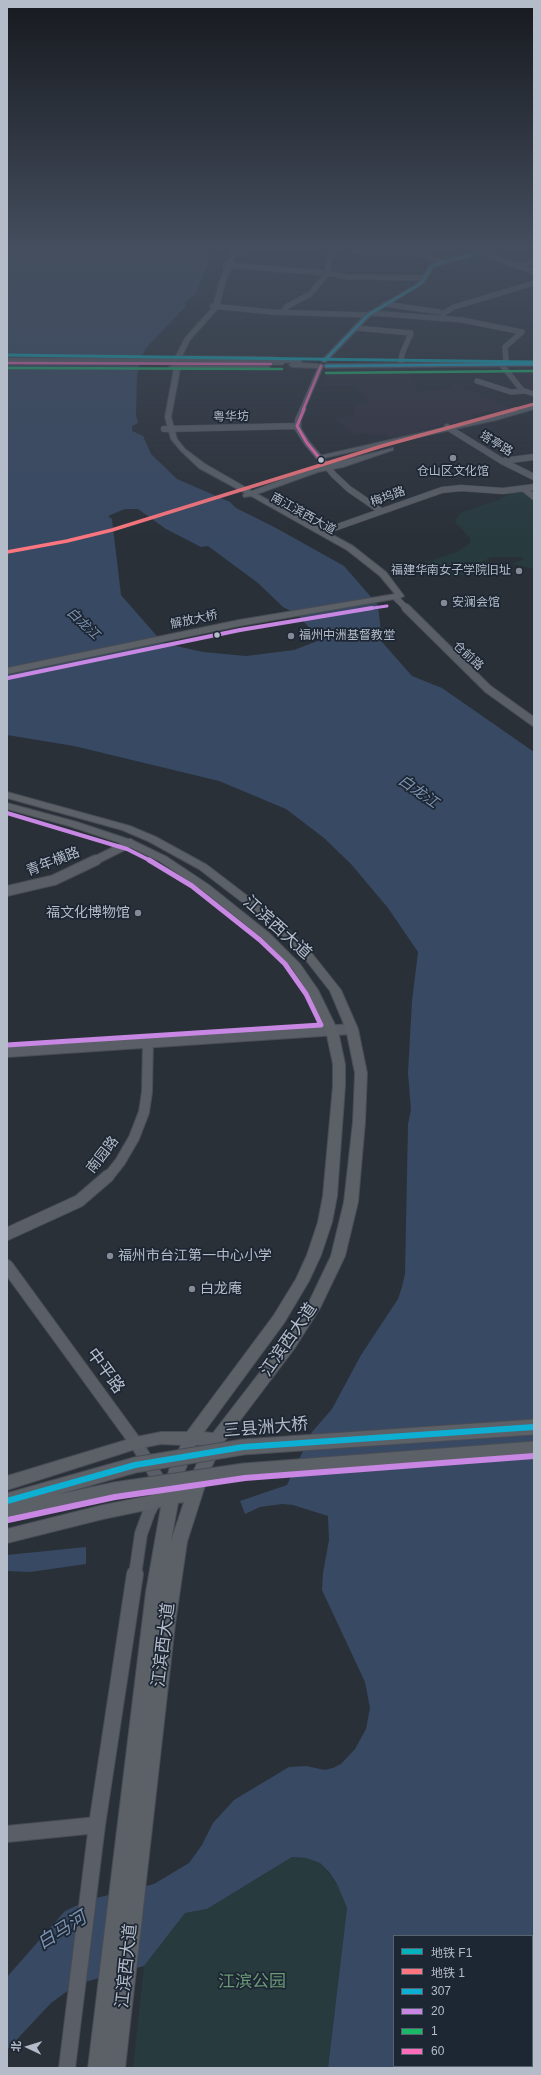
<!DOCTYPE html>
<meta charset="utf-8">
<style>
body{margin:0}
#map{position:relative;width:541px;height:2075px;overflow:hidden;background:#2a3038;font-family:Arial,"Noto Sans SC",sans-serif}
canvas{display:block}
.frame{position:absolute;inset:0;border:8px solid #b4bcc9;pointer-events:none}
.legend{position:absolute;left:393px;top:1935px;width:140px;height:132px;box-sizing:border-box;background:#1d2633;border:1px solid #59626f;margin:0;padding:5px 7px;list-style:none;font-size:12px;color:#b4bcc9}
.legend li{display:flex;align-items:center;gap:8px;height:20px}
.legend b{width:20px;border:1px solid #59626f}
.north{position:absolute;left:8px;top:2027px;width:40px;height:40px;-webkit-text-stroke:3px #1d2633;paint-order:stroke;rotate:274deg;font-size:11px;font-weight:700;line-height:16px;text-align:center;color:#b4bcc9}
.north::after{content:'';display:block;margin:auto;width:14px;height:18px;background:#b4bcc9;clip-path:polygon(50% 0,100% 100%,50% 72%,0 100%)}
</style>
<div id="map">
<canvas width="541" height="2075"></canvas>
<div class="frame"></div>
<ul class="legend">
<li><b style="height:5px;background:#06b1be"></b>地铁 F1</li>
<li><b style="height:5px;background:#fd767f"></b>地铁 1</li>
<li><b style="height:5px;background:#0dafd3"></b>307</li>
<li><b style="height:5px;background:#c787e3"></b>20</li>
<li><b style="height:5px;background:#1ab867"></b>1</li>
<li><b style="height:5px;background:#fb6dba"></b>60</li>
</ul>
<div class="north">北</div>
</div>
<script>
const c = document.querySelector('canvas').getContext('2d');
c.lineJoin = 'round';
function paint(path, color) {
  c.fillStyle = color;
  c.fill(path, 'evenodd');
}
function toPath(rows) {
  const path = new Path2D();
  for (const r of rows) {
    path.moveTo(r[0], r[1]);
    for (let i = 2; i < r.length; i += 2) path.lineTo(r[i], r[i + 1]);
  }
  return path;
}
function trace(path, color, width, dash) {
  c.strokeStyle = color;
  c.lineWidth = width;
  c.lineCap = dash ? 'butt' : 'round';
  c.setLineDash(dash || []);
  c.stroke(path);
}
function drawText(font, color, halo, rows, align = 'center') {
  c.font = font + ' Arial,"Noto Sans SC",sans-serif';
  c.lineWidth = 3.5;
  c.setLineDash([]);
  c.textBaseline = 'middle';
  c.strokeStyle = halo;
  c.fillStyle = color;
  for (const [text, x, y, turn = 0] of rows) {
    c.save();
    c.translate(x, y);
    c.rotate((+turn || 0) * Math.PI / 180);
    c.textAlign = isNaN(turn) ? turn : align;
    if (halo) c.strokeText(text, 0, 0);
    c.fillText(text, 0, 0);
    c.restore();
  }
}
const medical = toPath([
 [534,368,534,389,528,389,507,369],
 [408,369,417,393,443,389,451,387,450,384,455,382,466,385,462,387,513,409,496,413,492,411,471,415,475,419,435,427,393,439,385,434,370,435,367,433,355,435,335,418,354,416,355,405,369,402,356,385,321,386,327,375,337,371]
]);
const green = toPath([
 [525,492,534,499,534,569,512,564,524,559,521,557,491,557,481,563,494,569,452,577,429,571,434,566,425,563,459,551,470,543,470,538,455,522,460,513,499,500,512,493],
 [292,1857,306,1858,320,1863,337,1884,347,1908,328,2068,133,2068,144,1966,185,1913,207,1909]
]);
const water = toPath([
 [7,251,212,251,195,296,189,298,184,304,187,305,147,347,142,356,137,375,136,416,138,423,132,426,132,431,143,436,151,454,177,479,230,502,236,508,276,528,344,566,378,605,382,642,412,676,442,688,534,752,534,2068,328,2068,347,1908,337,1884,329,1872,320,1863,306,1858,292,1857,207,1909,185,1913,144,1966,77,1984,51,2003,7,2050,7,1977,65,1911,88,1900,154,1884,189,1863,202,1845,213,1823,234,1800,289,1767,306,1766,325,1770,333,1768,341,1764,355,1749,366,1729,370,1708,365,1682,322,1590,323,1573,329,1540,328,1516,293,1505,282,1504,260,1507,245,1514,240,1501,287,1485,312,1432,332,1409,361,1355,398,1299,402,1287,405,1274,408,1124,411,1110,408,1073,412,1001,418,952,388,908,351,864,324,838,286,809,219,781,74,746,7,735],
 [125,509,138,509,166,529,201,547,208,546,258,583,283,607,297,614,320,640,294,650,246,656,203,652,163,643,121,595,112,519,108,516],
 [394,1936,532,1936,532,2066,394,2066],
 [86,1547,86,1564,30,1572,7,1571,7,1555]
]);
const minorFar5 = toPath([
 [231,251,244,251],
 [352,251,416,253,443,262],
 [476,251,534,272],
 [225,265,327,273,347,277,424,278],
 [517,266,534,262],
 [327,273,331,251],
 [385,304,439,312],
 [212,306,271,312,368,315],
 [284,313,286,307,310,294,328,273],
 [371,313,462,320,522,332],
 [442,319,444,313,454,307,534,283],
 [355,328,411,333,402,354,401,362],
 [506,361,505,347,522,332],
 [501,364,522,390,534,394],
 [477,381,511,392,524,391],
 [302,410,321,366]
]);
const minorFar4 = toPath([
 [303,409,298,420,298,429,307,443,334,475,349,489,381,511],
 [447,427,502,461,534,477],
 [164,429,297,426],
 [502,461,534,457],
 [524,489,534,497],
 [323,532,442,490,461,488,503,491,534,487],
 [395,597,407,609]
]);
const minorFar3 = toPath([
 [406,608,488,689,534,722],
 [94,861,130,843]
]);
const minorFar2 = toPath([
 [7,891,54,880,96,860],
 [7,1052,352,1029],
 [108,1177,120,1162,134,1138,144,1112,147,1092,148,1042]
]);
const minorFar1 = toPath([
 [7,1234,79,1201,108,1176],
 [7,1266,136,1443,163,1487],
 [135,1575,141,1534,149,1512,165,1481]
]);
const minor = toPath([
 [7,1834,97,1825],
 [67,2068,97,1825,135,1574]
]);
const major = toPath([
 [232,251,238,251,225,283,219,307,190,340,182,356,270,357,299,360,302,362,301,363,318,364,321,366,318,368,292,367,289,365,292,363,270,361,181,360,180,365,267,365,270,367,267,369,180,369,171,417,177,439,185,449,205,464,252,491,313,468,393,448,393,450,343,467,318,472,257,494,353,546,386,572,404,596,400,598,239,626,7,674,7,668,239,620,395,594,380,576,347,550,251,496,244,497,243,495,245,493,199,468,181,451,171,439,165,417,174,369,169,367,174,365,175,360,170,358,176,356,185,338,213,307,219,283,232,251],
 [482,251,492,251,434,267,424,283,370,316,326,362,321,361,366,314,415,285,420,281,430,265,443,260,482,251],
 [534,362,534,366,326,368,323,366,326,364,534,362],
 [534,405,534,409,496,420,319,459,315,457,495,416,534,405],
 [7,792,130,826,156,837,207,865,267,911,306,946,341,990,358,1029,367,1073,365,1122,358,1202,345,1256,320,1308,294,1349,223,1443,210,1470,187,1542,175,1624,125,2068,88,2068,146,1592,161,1507,103,1519,7,1543,7,1529,103,1505,164,1493,169,1470,181,1445,161,1444,136,1449,7,1490,7,1476,136,1437,161,1432,187,1432,274,1315,296,1279,307,1255,318,1222,323,1196,333,1086,333,1064,326,1031,306,990,292,968,261,937,201,889,159,861,126,845,69,826,7,809,7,803,77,822,134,841,167,857,209,885,269,933,300,964,318,990,338,1031,345,1064,345,1086,337,1196,332,1222,321,1255,309,1281,284,1323,204,1432,213,1433,284,1341,309,1302,331,1256,344,1202,353,1122,355,1073,346,1029,330,991,298,950,259,915,199,869,148,841,122,830,7,798,7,792],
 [196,1445,206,1445,194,1470,188,1488,180,1489,185,1470,196,1445],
 [184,1502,171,1541,178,1503,184,1502]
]);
const majorBridgeFar1 = toPath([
 [7,361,282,362]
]);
const majorBridge = toPath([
 [7,1501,135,1465,243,1447,534,1427],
 [7,1513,114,1490,244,1471,534,1449]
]);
const bus1Far1 = toPath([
 [324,361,368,315,417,286,422,282,432,266,445,261,489,251],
 [326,366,534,364]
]);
const bus1 = toPath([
 [7,1501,135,1465,243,1447,534,1427]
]);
const bus2Far3 = toPath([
 [366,609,387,606]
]);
const bus2Far2 = toPath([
 [8,678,240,630,372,608],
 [7,813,127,849,151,861]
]);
const bus2Far1 = toPath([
 [7,1045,321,1025,306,994,285,964,260,940,192,886,149,860]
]);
const bus2 = toPath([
 [8,1520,115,1497,245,1478,534,1456]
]);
const bus3 = toPath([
 [7,368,282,369],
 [326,373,534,371]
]);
const bus4Far1 = toPath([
 [7,363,271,364],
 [303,410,321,366]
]);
const bus4 = toPath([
 [304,409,297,426,307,443,321,460]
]);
const metro1 = toPath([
 [7,355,534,362]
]);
const metro2Far1 = toPath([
 [512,410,534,404]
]);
const metro2 = toPath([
 [7,552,67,541,112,530,382,446,516,409]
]);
const markers = [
 [453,458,4,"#848b96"],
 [321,460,3.5,"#b4bcc9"],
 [519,571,4,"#848b96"],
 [444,603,4,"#848b96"],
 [217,635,3.5,"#b4bcc9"],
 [291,636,4,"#848b96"],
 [138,913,4,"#848b96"],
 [110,1256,4,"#848b96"],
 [192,1289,4,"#848b96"]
];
const farStreetnames = [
 ["粤华坊",231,417,-1],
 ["塔亭路",496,444,31],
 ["梅坞路",388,497,-20],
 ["南江滨西大道",303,514,29],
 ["解放大桥",194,620,-12],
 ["仓前路",468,656,43]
];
const farPoinames = [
 ["仓山区文化馆",453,472,"center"],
 ["福建华南女子学院旧址",511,571,"right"],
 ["安澜会馆",452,603],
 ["福州中洲基督教堂",299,636]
];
const farWaternames = [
 ["白龙江",83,624,43]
];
const streetNames = [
 ["青年横路",53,862,-21],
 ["南园路",103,1155,-52]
];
const poiNames = [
 ["福文化博物馆",130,913,"right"],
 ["福州市台江第一中心小学",118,1256],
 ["白龙庵",200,1289]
];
const waterNames = [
 ["白龙江",418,792,35]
];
const nearStreetnames = [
 ["江滨西大道",277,928,42],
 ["江滨西大道",289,1340,-55],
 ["中平路",105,1371,54],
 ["三县洲大桥",266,1428,-5],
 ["江滨西大道",164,1645,-83],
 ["江滨西大道",127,1966,-84]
];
const nearParknames = [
 ["江滨公园",252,1982]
];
const nearWaternames = [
 ["白马河",62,1931,-32]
];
paint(medical, '#31303e');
paint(green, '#273a3e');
paint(water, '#384963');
trace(minorFar5, '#484c53', 6);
trace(minorFar4, '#484c53', 7);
trace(minorFar3, '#484c53', 10);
trace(minorFar2, '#484c53', 12);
trace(minorFar1, '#484c53', 14);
trace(minor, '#484c53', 18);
trace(major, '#484c55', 2);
trace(minorFar5, '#5a5e66', 5);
trace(minorFar4, '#5a5e66', 6);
trace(minorFar3, '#5a5e66', 8);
trace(minorFar2, '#5a5e66', 10);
trace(minorFar1, '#5a5e66', 12);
trace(minor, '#5a5e66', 16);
paint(major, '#5c6168');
trace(majorBridgeFar1, '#484c55', 7, []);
trace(majorBridge, '#484c55', 17, []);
trace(majorBridgeFar1, '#5c6168', 6);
trace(majorBridge, '#5c6168', 15);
trace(bus1Far1, '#0dafd3', 2.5);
trace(bus1, '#0dafd3', 6);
trace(bus2Far3, '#c787e3', 3);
trace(bus2Far2, '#c787e3', 4);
trace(bus2Far1, '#c787e3', 5);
trace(bus2, '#c787e3', 6);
trace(bus3, '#1ab867', 2.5);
trace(bus4Far1, '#fb6dba', 2.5);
trace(bus4, '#fb6dba', 3);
trace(metro1, '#06b1be', 3);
trace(metro2Far1, '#fd767f', 3);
trace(metro2, '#fd767f', 3.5);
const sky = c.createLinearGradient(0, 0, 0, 542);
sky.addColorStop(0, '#171a1f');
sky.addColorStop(0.46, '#444e5e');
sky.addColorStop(1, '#444e5e00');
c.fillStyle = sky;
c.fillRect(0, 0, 541, 542);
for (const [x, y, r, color] of markers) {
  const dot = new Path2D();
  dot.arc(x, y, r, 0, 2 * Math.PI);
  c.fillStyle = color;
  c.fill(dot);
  trace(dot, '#1d2633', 1.5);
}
drawText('12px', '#b4bcc9', '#1d2633', farStreetnames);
drawText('12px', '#b4bcc9', '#1d2633', farPoinames, 'left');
drawText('italic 13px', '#7c92b1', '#1d2633', farWaternames);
drawText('14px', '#b4bcc9', '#1d2633', streetNames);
drawText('14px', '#b4bcc9', '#1d2633', poiNames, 'left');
drawText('italic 15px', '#7c92b1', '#1d2633', waterNames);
drawText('17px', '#b4bcc9', '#1d2633', nearStreetnames);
drawText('17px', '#6b9a76', '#1d2633', nearParknames);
drawText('italic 18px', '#7c92b1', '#1d2633', nearWaternames);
</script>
